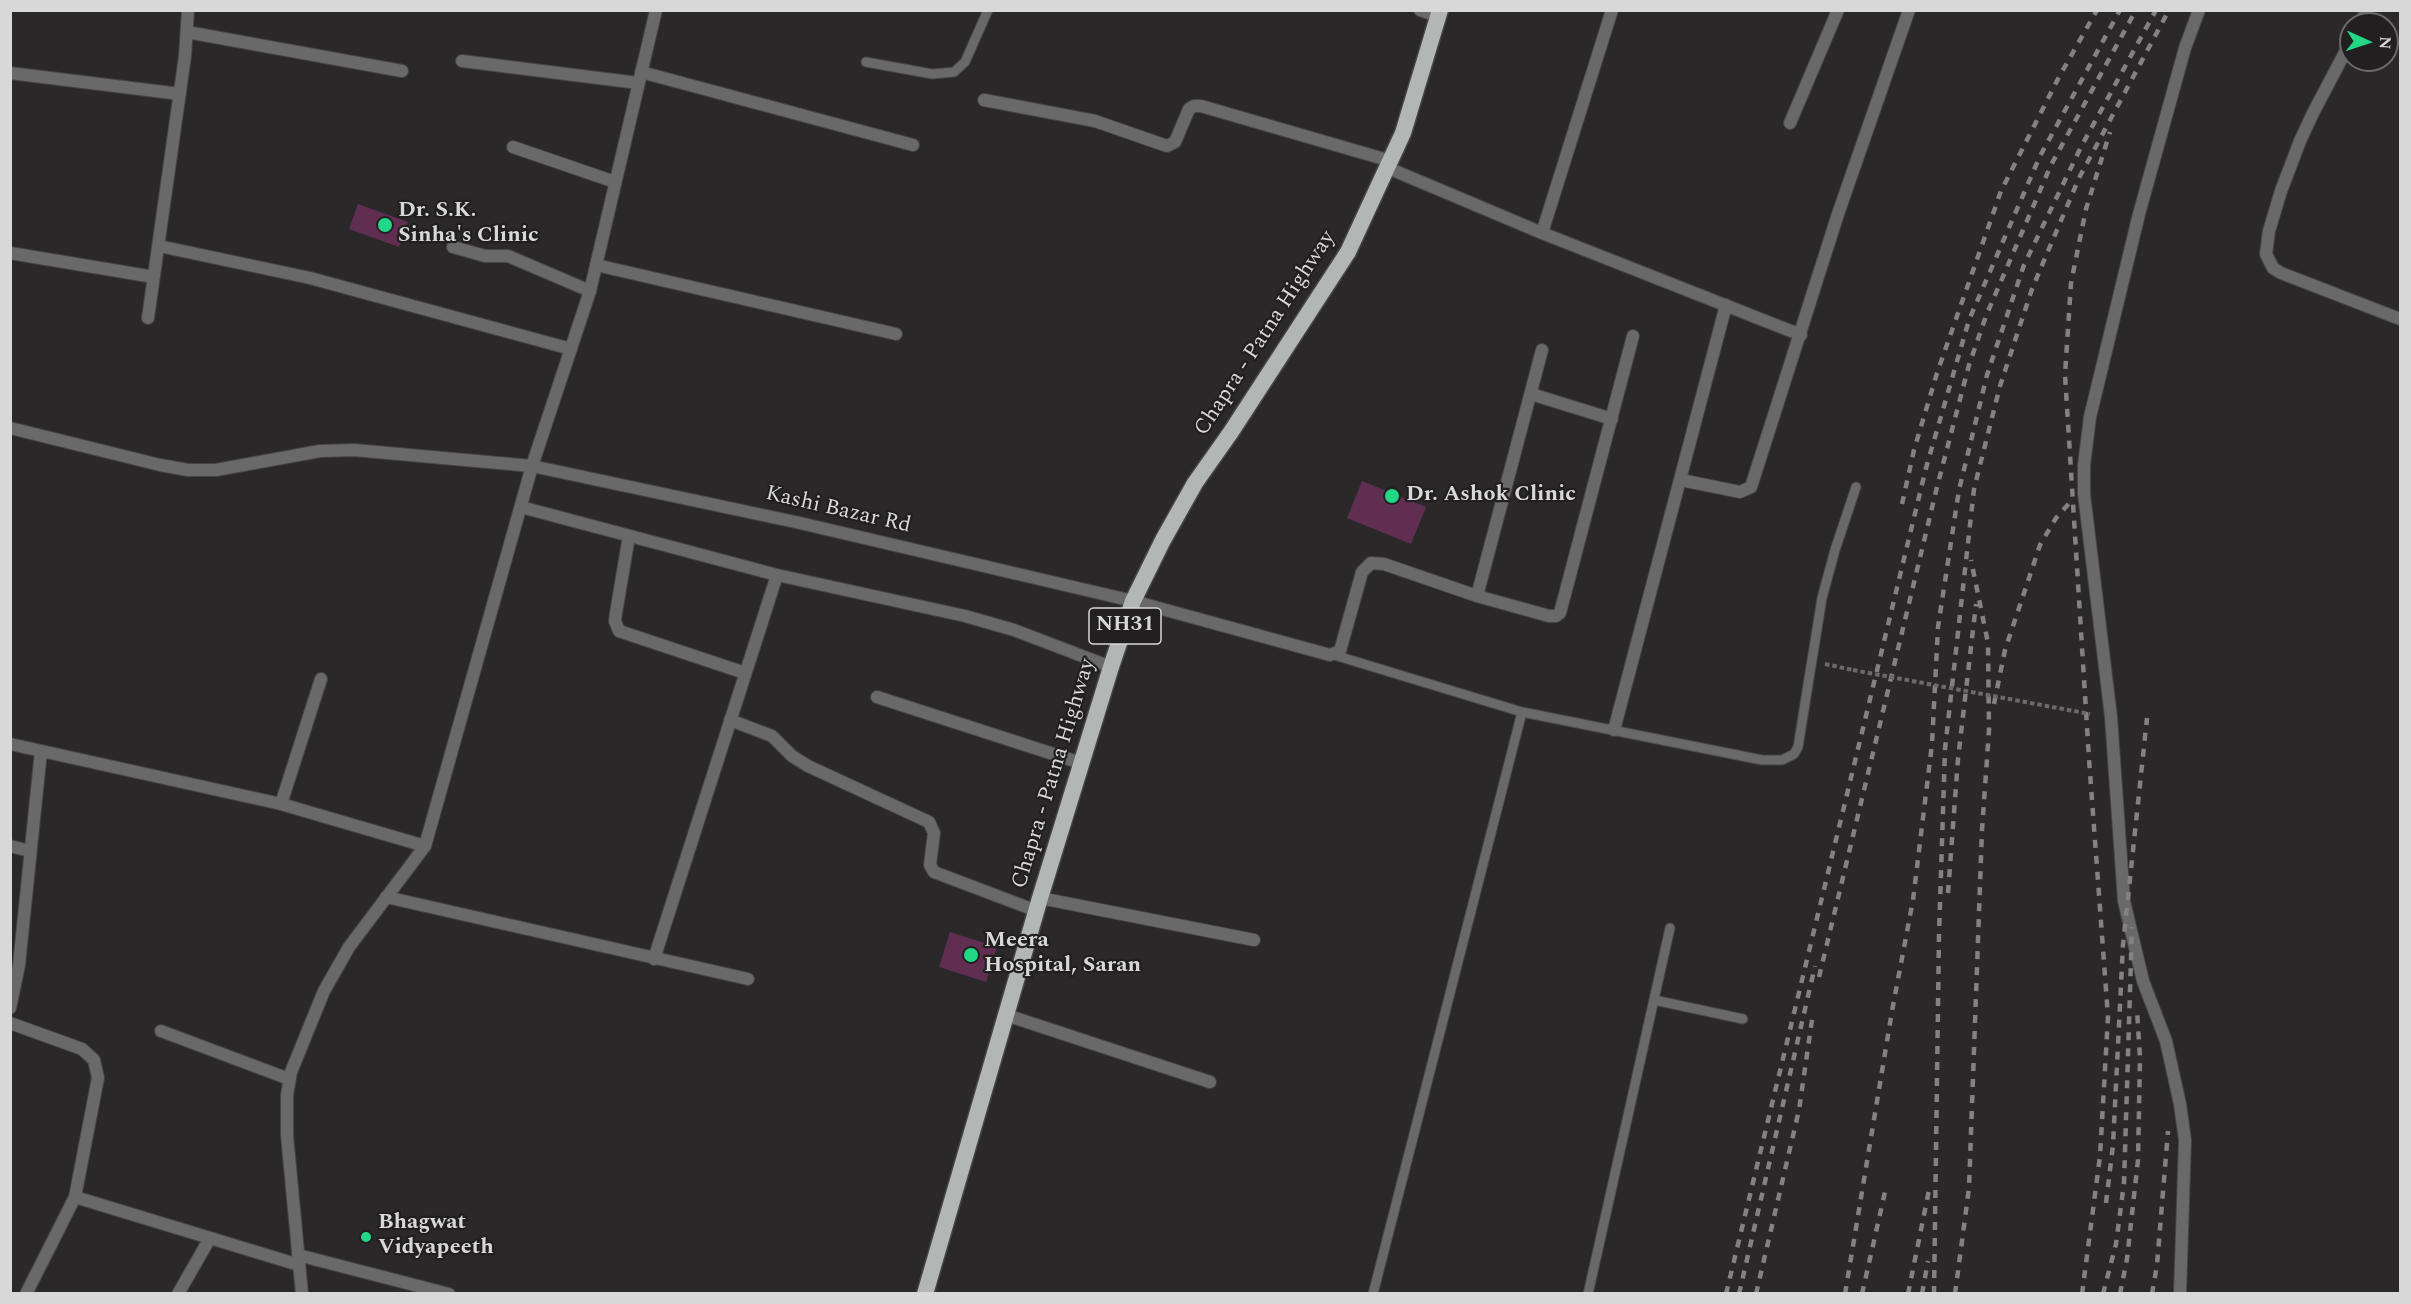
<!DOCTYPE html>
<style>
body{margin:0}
#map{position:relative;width:2411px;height:1304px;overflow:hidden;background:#2b282a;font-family:Spectral,serif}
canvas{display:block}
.frame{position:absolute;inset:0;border:12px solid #d9d8d9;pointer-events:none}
.north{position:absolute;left:2339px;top:12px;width:60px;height:60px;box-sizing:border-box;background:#211f20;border:2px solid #6b696a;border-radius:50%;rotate:93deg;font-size:16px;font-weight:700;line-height:24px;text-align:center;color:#d9d8d9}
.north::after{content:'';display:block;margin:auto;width:21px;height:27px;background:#22d887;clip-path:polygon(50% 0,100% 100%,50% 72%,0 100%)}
</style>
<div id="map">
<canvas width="2411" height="1304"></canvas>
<div class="frame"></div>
<div class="north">N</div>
</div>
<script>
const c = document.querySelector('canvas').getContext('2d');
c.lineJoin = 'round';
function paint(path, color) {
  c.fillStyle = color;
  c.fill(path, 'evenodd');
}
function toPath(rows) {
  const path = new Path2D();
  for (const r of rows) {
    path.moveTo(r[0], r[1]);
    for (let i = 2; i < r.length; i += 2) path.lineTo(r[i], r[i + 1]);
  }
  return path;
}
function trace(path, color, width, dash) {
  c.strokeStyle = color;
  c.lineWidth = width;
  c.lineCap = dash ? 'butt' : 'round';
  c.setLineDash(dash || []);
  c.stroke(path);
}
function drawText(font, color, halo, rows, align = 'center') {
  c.font = font + ' Spectral,serif';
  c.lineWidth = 4.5;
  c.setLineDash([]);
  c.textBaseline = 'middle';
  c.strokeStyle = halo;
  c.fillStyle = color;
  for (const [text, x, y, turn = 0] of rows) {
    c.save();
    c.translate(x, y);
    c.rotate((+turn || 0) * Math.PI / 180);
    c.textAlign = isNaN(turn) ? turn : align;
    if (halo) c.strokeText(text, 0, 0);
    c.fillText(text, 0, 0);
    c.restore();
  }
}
const building = toPath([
 [358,204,408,222,399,247,349,229],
 [1362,481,1426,507,1411,544,1347,518],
 [950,932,997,947,986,982,939,967]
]);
const path = toPath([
 [1825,664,1853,670]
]);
const service = toPath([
 [866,62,932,74,954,72,965,62,988,10],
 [1334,655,1522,712,1762,760,1782,760,1794,754,1798,747,1822,598,1835,550,1856,487],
 [1654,1000,1743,1019],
 [1373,1294,1522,712],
 [1588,1294,1670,928]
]);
const minor = toPath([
 [1420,10,1438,16],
 [2360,24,2367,10],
 [187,32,402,71],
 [2351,41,2313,113,2300,141,2281,191,2269,231,2266,254,2273,268,2281,273,2400,319],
 [462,61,638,83],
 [641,72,913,145],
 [10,73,180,94],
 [984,100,1095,121,1167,146,1175,142,1189,109,1194,106,1201,106,1391,161],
 [1790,123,1838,10],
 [513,147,615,182],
 [1388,168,1542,233,1801,335],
 [1542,233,1612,10],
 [159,246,310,278,571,349],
 [453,247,485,256,508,256,590,291],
 [10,253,154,277],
 [596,265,896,334],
 [148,318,185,56,188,10],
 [1531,394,1612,419],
 [10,428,160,465,188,470,216,470,320,451,354,450,532,466,800,523,1133,601,1330,655,1340,651,1362,572,1371,563,1384,564,1477,596,1549,616,1556,616,1560,613,1633,336],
 [1681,480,1740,492,1751,487,1838,214,1909,10],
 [521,507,777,575,965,616,1014,630,1111,667],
 [629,536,616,613,615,621,619,631,745,673],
 [1477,596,1542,350],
 [877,697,1081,763],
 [730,720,772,736,792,756,808,766,929,822,934,833,930,865,934,872,1037,911],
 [1614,730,1726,305],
 [10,744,281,804,425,846],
 [281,804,321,679],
 [10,846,30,851],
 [386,897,748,979],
 [1040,898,1254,940],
 [654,959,777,575],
 [10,1008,19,965,41,751],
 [1006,1015,1210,1082],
 [10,1023,82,1049,94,1060,98,1078,75,1197,26,1294],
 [161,1031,289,1079],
 [75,1197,299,1265],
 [298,1255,449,1294],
 [178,1294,210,1238],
 [2180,1294,2185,1140,2180,1104,2166,1041,2143,981,2124,901,2111,717,2084,494,2084,465,2090,417,2139,214,2185,48,2199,10]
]);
const tertiary = toPath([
 [302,1294,287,1135,287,1095,291,1072,324,991,349,947,425,846,532,466,590,291,656,10]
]);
const trunk = toPath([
 [925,1294,1040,898,1111,667,1133,601,1163,540,1195,483,1231,432,1348,252,1403,133,1440,10]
]);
const rail = toPath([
 [1902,504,1914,450,1937,373,2001,191,2059,77,2097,10],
 [1994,704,2005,650,2040,545,2056,518,2072,500],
 [1948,893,1958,759,1976,604],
 [1819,977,1937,487,1969,365,1986,316,2051,165,2136,10],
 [2106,1203,2113,1145,2123,945,2147,718],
 [1726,1294,1926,468,1969,320,2040,156,2120,10],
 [1739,1294,1815,966],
 [1756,1294,1799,1110,1813,1013],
 [1845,1294,1892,1011,1913,900,1932,744,1938,627,1959,490,1987,375,2024,265,2081,147,2156,10],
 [1862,1294,1885,1192],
 [1908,1294,1929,1190],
 [1922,1294,1928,1261],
 [1934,1294,1939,935,1945,749,1974,489,2000,386,2032,289,2079,178,2169,10],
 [1955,1294,1969,1188,1982,830,1989,730,1988,643,1971,560],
 [2082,1294,2100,1156,2108,1017,2089,759,2065,375,2071,283,2086,209,2110,132],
 [2103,1294,2116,1244,2124,1183,2132,927],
 [2120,1294,2127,1259,2138,1160,2140,1058,2137,1010],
 [2152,1294,2157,1265,2168,1131]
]);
const pathBridge = toPath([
 [1853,670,2090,714]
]);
const markers = [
 [385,225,8,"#22d887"],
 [1392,496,8,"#22d887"],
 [971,955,8,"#22d887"],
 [366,1237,6,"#22d887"]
];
const shields = [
 [1125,626,72]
];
const shieldNames = [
 ["NH31",1125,626]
];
const poiNames = [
 ["Dr. S.K.",398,212],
 ["Sinha's Clinic",398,237],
 ["Dr. Ashok Clinic",1406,496],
 ["Meera",984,942],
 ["Hospital, Saran",984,967],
 ["Bhagwat",378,1224],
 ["Vidyapeeth",378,1249]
];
const streetNames = [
 ["Chapra - Patna Highway",1266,334,-57],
 ["Kashi Bazar Rd",838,511,13],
 ["Chapra - Patna Highway",1055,774,-73]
];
paint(building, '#602e50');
trace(service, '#474446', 11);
trace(minor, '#474446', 14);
trace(tertiary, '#474446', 14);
trace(trunk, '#474446', 19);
trace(path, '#6b696b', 4, [4.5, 3]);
trace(service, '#686968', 9);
trace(minor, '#686968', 12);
trace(tertiary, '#686968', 12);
trace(trunk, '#b2b6b4', 16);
trace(rail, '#838183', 4.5, [8, 8]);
trace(pathBridge, '#6b696b', 4, [4.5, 3]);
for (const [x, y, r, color] of markers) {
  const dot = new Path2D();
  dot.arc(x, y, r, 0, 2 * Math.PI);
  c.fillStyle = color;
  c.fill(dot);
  trace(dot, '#211f20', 2);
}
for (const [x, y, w] of shields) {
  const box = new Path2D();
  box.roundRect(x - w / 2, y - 18, w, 36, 4.5);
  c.fillStyle = '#211f20';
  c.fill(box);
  trace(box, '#d9d8d9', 1.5);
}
drawText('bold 21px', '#d9d8d9', null, shieldNames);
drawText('bold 22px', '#d9d8d9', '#211f20', poiNames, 'left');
drawText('22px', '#d9d8d9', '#211f20', streetNames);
</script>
